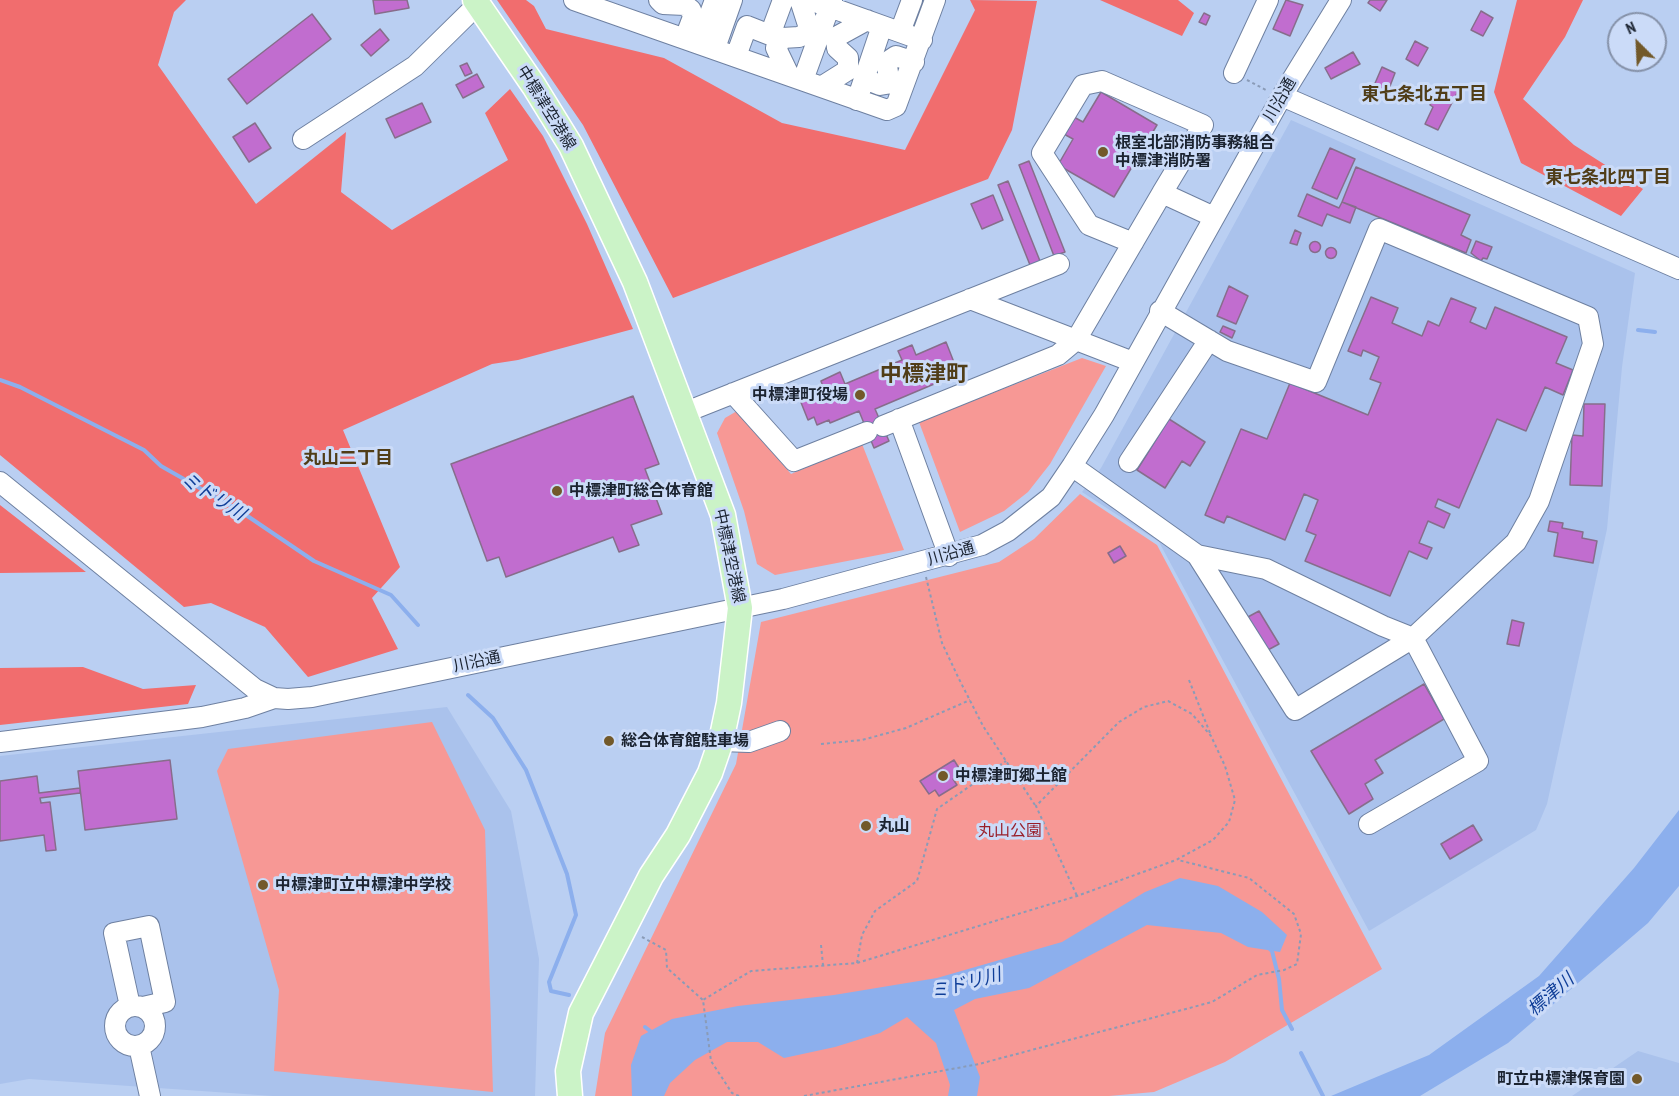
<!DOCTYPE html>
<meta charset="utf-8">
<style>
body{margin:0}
#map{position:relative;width:1679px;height:1096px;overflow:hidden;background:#bacff2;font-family:"PT Sans Narrow",sans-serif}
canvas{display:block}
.north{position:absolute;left:1607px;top:12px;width:60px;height:60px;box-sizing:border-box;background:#cbdbf8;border:2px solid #8591a8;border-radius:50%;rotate:336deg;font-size:16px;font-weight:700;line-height:24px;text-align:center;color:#1b2330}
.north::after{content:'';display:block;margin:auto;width:21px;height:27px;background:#72592a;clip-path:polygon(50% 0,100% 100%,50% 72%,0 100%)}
</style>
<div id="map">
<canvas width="1679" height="1096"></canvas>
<div class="north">N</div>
</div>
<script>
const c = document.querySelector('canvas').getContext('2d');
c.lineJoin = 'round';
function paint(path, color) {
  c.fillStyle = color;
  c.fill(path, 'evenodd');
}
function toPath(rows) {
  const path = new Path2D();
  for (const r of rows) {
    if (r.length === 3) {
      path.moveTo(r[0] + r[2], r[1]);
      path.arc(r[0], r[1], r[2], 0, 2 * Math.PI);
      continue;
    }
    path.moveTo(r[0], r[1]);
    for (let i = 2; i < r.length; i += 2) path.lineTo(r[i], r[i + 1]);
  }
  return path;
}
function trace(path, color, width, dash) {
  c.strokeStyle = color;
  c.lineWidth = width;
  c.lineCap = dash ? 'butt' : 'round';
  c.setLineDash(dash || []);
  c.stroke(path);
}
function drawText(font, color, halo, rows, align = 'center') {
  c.font = font + ' "PT Sans Narrow","Noto Sans JP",sans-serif';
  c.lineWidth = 6;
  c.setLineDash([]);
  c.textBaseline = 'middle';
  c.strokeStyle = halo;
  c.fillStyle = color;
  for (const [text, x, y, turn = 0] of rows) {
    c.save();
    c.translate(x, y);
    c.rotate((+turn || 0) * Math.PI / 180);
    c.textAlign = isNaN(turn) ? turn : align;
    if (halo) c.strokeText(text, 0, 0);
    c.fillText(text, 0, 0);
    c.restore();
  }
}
const built = toPath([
 [1291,120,1635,273,1622,367,1607,529,1547,804,1536,830,1369,931,1159,542,1082,492,1101,468],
 [447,707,511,811,539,959,535,1096,273,1096,29,1079,0,1084,0,756],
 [1638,1051,1679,1063,1679,1096,1572,1096]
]);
const green = toPath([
 [1082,358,1106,366,1050,464,1028,492,1004,511,960,532,919,422],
 [737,411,791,474,862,444,904,550,775,575,757,564,744,511,717,433,725,418],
 [1080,494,1157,545,1382,969,1225,1062,1154,1092,1109,1096,595,1096,605,1033,736,764,761,622,999,562,1034,539],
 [432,722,485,830,493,1092,274,1071,279,990,217,771,228,749]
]);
const forest = toPath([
 [0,0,186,0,174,12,158,65,256,204,346,132,341,192,392,230,508,160,485,113,510,89,543,136,587,224,633,329,518,360,492,364,343,430,400,567,372,598,398,649,308,677,265,627,211,603,184,607,0,455],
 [497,0,526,0,534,6,546,29,664,58,782,123,905,150,975,10,970,0,1037,1,1012,130,988,179,673,298,583,125],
 [1100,0,1178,0,1194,13,1182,36],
 [1517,0,1583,0,1565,37,1523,99,1574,145,1643,189,1621,216,1521,163,1494,92],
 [0,505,86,572,0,573],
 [83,667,143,689,196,685,188,704,0,725,0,668]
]);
const water = toPath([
 [1679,810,1679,886,1648,923,1508,1043,1420,1096,1331,1096,1429,1055,1539,976,1634,868],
 [1180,878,1218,886,1262,912,1287,935,1280,952,1248,947,1221,933,1147,925,1029,988,975,999,954,1010,980,1077,977,1096,948,1096,950,1085,936,1043,907,1017,880,1033,835,1047,784,1058,758,1042,727,1042,695,1060,670,1083,664,1096,632,1096,631,1065,641,1036,672,1019,738,1006,834,995,937,978,1062,942,1145,892]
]);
const stream = toPath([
 [1638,330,1655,332],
 [0,380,20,387,144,450,161,466,240,511,314,561,391,595,418,625],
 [468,695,493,718,526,770,567,874,576,915,549,982,551,991,569,995],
 [1269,948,1272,951,1279,979,1282,1010,1292,1029],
 [645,1027,654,1034],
 [1301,1053,1323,1096]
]);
const building = toPath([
 [373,0,407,0,409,8,375,14,373,0],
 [1286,0,1303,5,1290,36,1273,29,1286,0],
 [1370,0,1387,0,1380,11,1368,3,1370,0],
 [1481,11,1493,18,1483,36,1471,30,1481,11],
 [1204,13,1210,16,1206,25,1199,22,1204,13],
 [312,14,331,39,247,104,228,79,312,14],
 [380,29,389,40,371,56,361,45,380,29],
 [1415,41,1428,48,1418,66,1406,59,1415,41],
 [1353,52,1360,64,1331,79,1325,68,1353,52],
 [467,63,472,73,465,76,460,66,467,63],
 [1382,67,1395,73,1387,94,1373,88,1382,67],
 [477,74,484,87,463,98,456,85,477,74],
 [1445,84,1458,91,1438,130,1425,124,1433,107,1430,105,1433,100,1436,101,1445,84],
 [1101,92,1157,125,1114,197,1058,165,1073,139,1062,133,1072,116,1083,122,1101,92],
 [422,103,431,122,395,138,386,119,422,103],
 [255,123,271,148,249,162,233,137,255,123],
 [1330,148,1355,159,1337,199,1312,188,1330,148],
 [1029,161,1065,252,1054,256,1019,165,1029,161],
 [1356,167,1470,215,1461,235,1471,240,1466,253,1342,202,1356,167],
 [1008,181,1040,261,1030,265,998,185,1008,181],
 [1307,194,1339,208,1342,202,1356,207,1350,223,1327,214,1322,226,1298,216,1307,194],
 [993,195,1003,220,982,229,971,204,993,195],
 [1295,230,1301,233,1297,245,1290,243,1295,230],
 [1476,241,1492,247,1487,259,1483,258,1481,261,1471,253,1476,241],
 [1315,247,5.5],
 [1331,253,5.5],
 [1229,286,1248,296,1236,324,1217,316,1229,286],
 [1371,297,1398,308,1392,323,1422,336,1428,321,1439,326,1451,298,1476,308,1470,322,1486,329,1495,307,1567,337,1556,363,1573,370,1563,395,1545,387,1526,431,1497,419,1459,508,1438,499,1435,507,1450,514,1444,528,1428,521,1419,543,1432,548,1427,559,1409,551,1390,596,1305,561,1316,535,1306,531,1318,500,1304,494,1285,540,1227,516,1224,523,1205,515,1241,429,1267,439,1290,383,1368,415,1381,383,1370,379,1379,357,1363,350,1361,356,1348,351,1371,297],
 [1223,326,1235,331,1232,338,1220,332,1223,326],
 [946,342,957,370,952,373,953,376,875,409,889,441,874,448,859,411,830,423,829,420,817,425,814,417,808,420,800,400,824,390,821,381,840,372,845,384,902,360,898,351,912,345,916,355,946,342],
 [633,396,659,464,645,469,662,514,631,525,639,545,619,552,613,537,506,577,499,557,487,561,451,464,633,396],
 [1584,404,1605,404,1602,486,1570,485,1572,435,1583,436,1584,404],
 [1169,419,1205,442,1190,466,1182,461,1165,488,1137,470,1169,419],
 [1550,521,1563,523,1562,528,1583,532,1582,538,1597,541,1593,563,1554,556,1558,533,1548,531,1550,521],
 [1120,546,1126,556,1114,563,1108,553,1120,546],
 [1259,611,1279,644,1266,651,1246,618,1259,611],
 [1512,620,1524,623,1519,646,1507,644,1512,620],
 [1424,684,1444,719,1375,760,1383,773,1365,784,1373,799,1349,814,1311,751,1424,684],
 [170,760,177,819,85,830,78,771,170,760],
 [954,760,962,773,953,779,957,785,939,796,935,790,929,794,920,781,954,760],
 [37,776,39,793,80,788,80,793,40,798,41,803,50,802,56,850,46,851,44,835,0,841,0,781,37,776],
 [1473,825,1482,840,1450,859,1441,844,1473,825]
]);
const path = toPath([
 [1247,80,1266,90],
 [926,577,942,643,959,679,983,726,1035,805],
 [1189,680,1210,733],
 [821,744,862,740,906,728,970,700],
 [642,937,666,950,667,968,703,1000],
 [821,945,823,965],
 [857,963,862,935,875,911,917,881,937,809,1006,761],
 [739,1096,732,1093,711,1061,703,1000,751,971,857,963,1077,896,1176,860,1213,840,1229,822,1235,800,1225,766,1211,736,1192,714,1168,701,1144,707,1119,722,1036,806,1077,896],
 [804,1096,979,1064,1212,1002,1257,975,1284,970,1297,964,1301,934,1294,914,1249,878,1178,860]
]);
const minor = toPath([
 [574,0,887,110,896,106,935,0],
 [659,0,663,4,685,5,691,10,693,17,685,38],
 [810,0,922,40],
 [900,32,912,0],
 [699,43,715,0],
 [715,48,732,0],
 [736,56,747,26,770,35,783,0],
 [1234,73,1268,0],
 [789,75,776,48,782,38,799,37,805,34,809,28,800,0],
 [865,79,880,85,886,84,889,79,887,66,890,60,896,56,914,62],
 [803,80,832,0],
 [821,87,848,70,848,58,837,48,836,37,867,20],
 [1282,96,1679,269],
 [857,100,882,26],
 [303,139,415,66,478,4],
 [1133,243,1089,225,1042,153,1083,85,1102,81,1203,125,1162,193],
 [970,299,1133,362],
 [733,393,794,461,867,432],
 [686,412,1059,264],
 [899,419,949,556],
 [883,426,1058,355,1076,340,1162,193,1214,217],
 [1129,462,1209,340],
 [1072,466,1197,555,1266,569,1383,626,1413,638,1516,542,1539,501,1593,344,1588,317,1379,229,1316,382,1227,351,1160,311],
 [0,482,255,689,274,698,288,699,312,697,783,599,982,545,1008,531,1051,497,1072,466,1104,415,1282,96,1341,0],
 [1197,555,1295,710,1413,638,1478,761,1369,824],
 [721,741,749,742,780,731],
 [0,742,202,717,245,708,274,698],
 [130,1006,114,933,149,926,165,1002,143,1007],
 [135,1026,20],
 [139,1046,150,1096]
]);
const major = toPath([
 [475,0,534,86,571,146,635,282,723,515,740,608,729,703,721,741,710,773,678,835,651,876,581,1013,568,1071,570,1096]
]);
const markers = [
 [1103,152,6,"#72592a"],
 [860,395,6,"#72592a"],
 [557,491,6,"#72592a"],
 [609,741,6,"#72592a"],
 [943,776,6,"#72592a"],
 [866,826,6,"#72592a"],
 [263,885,6,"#72592a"],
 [1637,1079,6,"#72592a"]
];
const streetNames = [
 ["川沿通",1280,100,-60],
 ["中標津空港線",546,108,58],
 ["川沿通",951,554,-16],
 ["中標津空港線",729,556,78],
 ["川沿通",477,662,-12]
];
const poiNames = [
 ["根室北部消防事務組合",1115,143],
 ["中標津消防署",1115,161],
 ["中標津町役場",848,395,"right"],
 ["中標津町総合体育館",569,491],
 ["総合体育館駐車場",621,741],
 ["中標津町郷土館",955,776],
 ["丸山",878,826],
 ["中標津町立中標津中学校",275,885],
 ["町立中標津保育園",1625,1079,"right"]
];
const parkNames = [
 ["丸山公園",1010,831]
];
const neighbourhoodNames = [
 ["東七条北五丁目",1424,95],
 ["東七条北四丁目",1608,178],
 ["丸山二丁目",348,459]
];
const waterNames = [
 ["ミドリ川",213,497,32],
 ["ミドリ川",966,984,-15],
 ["標津川",1551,995,-41]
];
const districtNames = [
 ["中標津町",924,375]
];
paint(built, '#aac2ec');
paint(green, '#f79895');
paint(forest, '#f16d6e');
paint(water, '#8cafed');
trace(stream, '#8cafed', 4);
paint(building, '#c16dcf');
trace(building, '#876d8b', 1.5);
trace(minor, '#6e80a1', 22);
trace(major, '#fff', 27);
trace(path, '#8a9bb7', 2, [3, 3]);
trace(minor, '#fff', 20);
trace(major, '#cbf3c7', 24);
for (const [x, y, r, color] of markers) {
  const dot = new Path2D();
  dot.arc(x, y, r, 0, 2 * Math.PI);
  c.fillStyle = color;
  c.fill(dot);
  trace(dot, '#cbdbf8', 2);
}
drawText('16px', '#1b2330', '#cbdbf8', streetNames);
drawText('bold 16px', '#1b2330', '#cbdbf8', poiNames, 'left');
drawText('16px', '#99202b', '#cbdbf8', parkNames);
drawText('bold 18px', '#503d17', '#cbdbf8', neighbourhoodNames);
drawText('italic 18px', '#0f3e98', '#cbdbf8', waterNames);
drawText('bold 22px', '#503d17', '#cbdbf8', districtNames);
</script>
